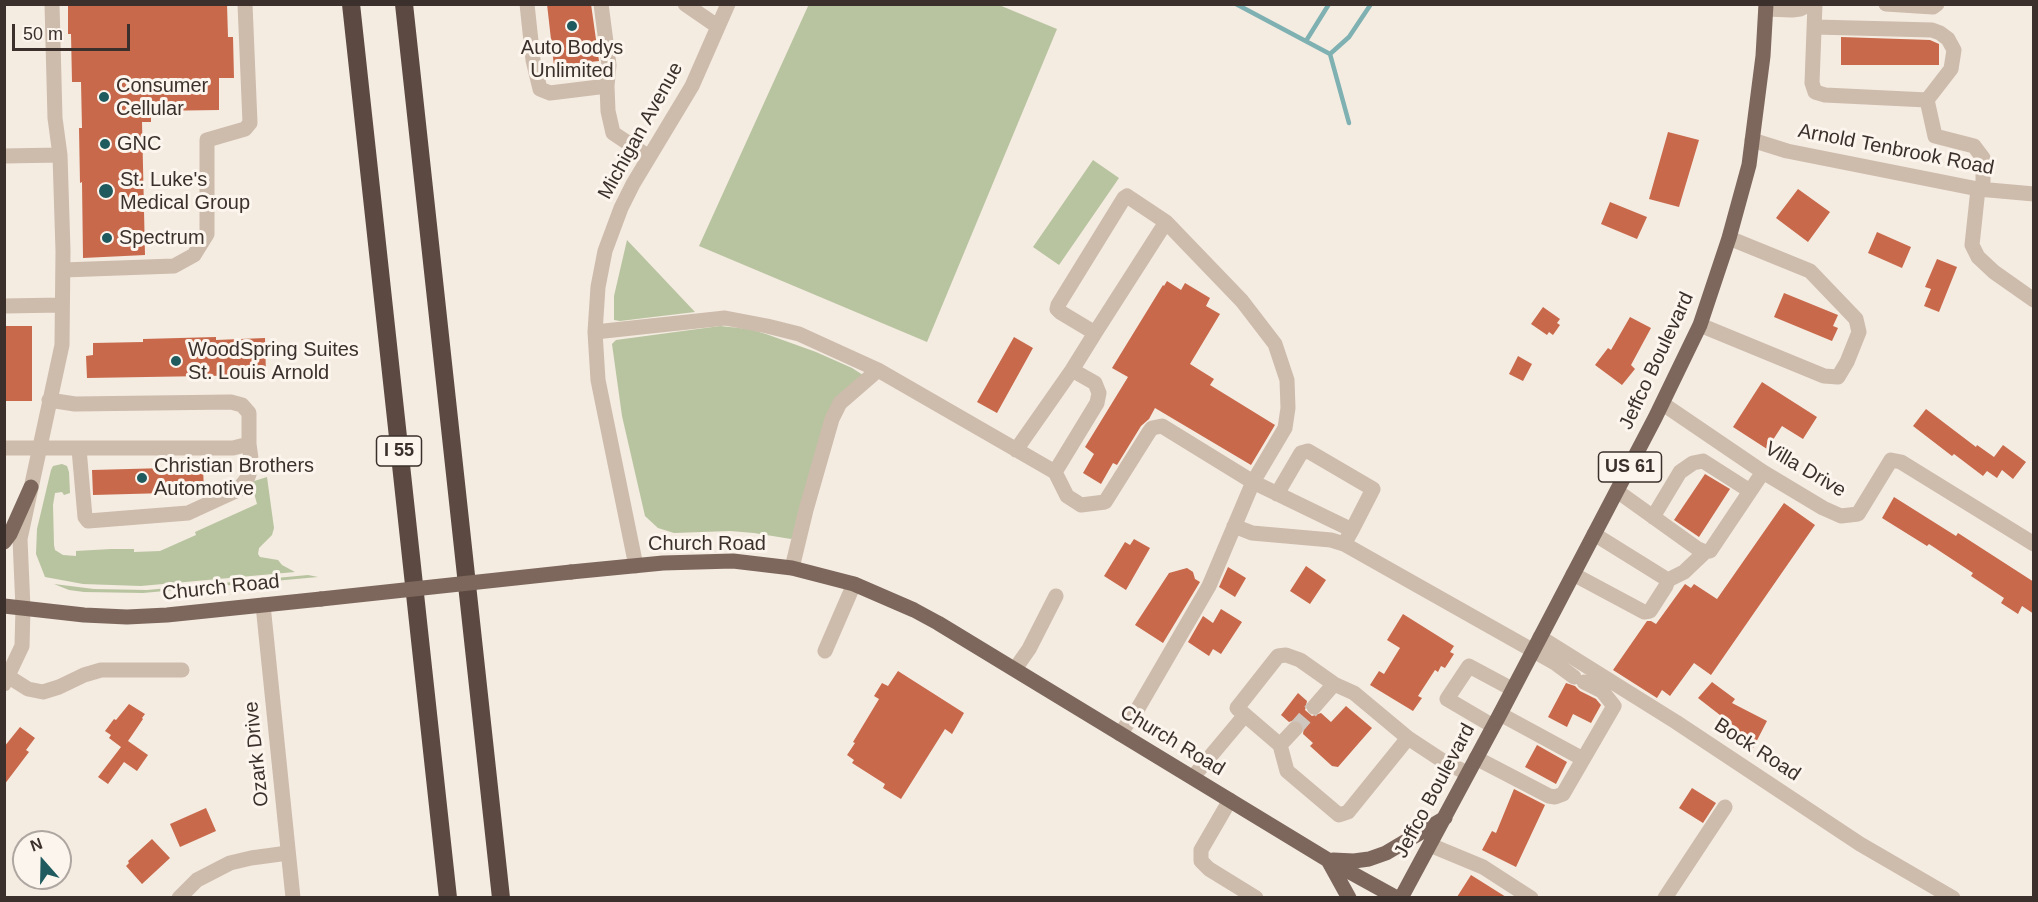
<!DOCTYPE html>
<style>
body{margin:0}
#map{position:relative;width:2038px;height:902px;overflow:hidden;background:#f4ebe1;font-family:Helvetica,sans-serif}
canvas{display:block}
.frame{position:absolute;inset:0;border:6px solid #3b302b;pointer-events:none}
.north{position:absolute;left:12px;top:830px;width:60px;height:60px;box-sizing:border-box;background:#fbf5ee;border:2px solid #aea6a0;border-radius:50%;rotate:340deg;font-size:16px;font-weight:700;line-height:24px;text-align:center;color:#3b302b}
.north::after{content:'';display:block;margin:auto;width:21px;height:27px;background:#1f5a5e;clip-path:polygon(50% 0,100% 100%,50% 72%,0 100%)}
.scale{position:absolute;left:12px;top:24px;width:118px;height:27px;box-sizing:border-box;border:3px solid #3b302b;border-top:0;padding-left:8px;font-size:18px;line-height:21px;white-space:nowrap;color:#3b302b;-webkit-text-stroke:4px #fbf5ee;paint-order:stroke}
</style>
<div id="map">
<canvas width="2038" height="902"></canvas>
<div class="frame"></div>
<div class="north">N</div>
<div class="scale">50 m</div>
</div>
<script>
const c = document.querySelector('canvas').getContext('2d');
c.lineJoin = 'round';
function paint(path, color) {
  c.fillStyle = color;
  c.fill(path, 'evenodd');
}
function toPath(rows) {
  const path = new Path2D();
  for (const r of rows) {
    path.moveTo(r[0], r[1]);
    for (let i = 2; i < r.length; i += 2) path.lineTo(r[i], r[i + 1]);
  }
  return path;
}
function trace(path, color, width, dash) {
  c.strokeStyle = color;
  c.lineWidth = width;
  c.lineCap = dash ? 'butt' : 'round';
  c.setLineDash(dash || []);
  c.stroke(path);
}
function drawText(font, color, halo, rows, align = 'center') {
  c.font = font + ' Helvetica,sans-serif';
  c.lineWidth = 6;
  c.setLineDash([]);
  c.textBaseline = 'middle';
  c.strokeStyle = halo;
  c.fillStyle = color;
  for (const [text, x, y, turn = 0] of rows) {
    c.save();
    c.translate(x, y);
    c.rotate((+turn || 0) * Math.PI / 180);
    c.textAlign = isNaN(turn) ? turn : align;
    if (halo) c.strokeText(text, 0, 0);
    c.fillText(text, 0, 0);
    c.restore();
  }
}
const green = toPath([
 [809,4,999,5,1057,29,927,342,699,246],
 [1093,160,1119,178,1059,265,1033,247],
 [627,240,695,312,620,321,614,320,614,296],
 [720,326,749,329,766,334,816,352,852,368,863,375,848,389,794,536,791,539,754,533,730,531,674,533,658,528,645,516,622,416,612,344,616,340],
 [62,464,67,466,69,472,70,493,64,495,62,492,55,493,53,505,54,545,55,550,63,555,76,556,76,551,111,549,134,549,134,552,160,551,196,535,195,532,257,504,251,482,267,477,274,528,272,535,259,548,258,554,260,557,278,560,282,565,295,572,141,586,83,584,45,577,36,554,37,529,51,470,53,466],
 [308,575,318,577,143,593,84,592,69,590,54,584,94,589,147,590]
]);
const stream = toPath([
 [1236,4,1330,54,1349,123],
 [1306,41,1329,4],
 [1330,54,1349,37,1371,4]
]);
const building = toPath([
 [68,4,227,4,228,37,233,37,234,78,219,78,219,110,151,111,151,122,142,122,145,255,83,258,82,182,80,183,79,128,82,128,81,82,72,82,71,34,68,34],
 [547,4,591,4,599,61,554,66],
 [1841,37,1930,40,1939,44,1939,65,1841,65],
 [1668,132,1699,140,1679,207,1649,199],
 [1798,189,1830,212,1808,242,1776,218],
 [1610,202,1647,217,1637,239,1601,224],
 [1877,232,1911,247,1902,268,1868,253],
 [1937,259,1957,267,1939,312,1924,306,1931,289,1925,287],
 [1167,281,1181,290,1185,283,1210,298,1206,306,1220,314,1190,364,1214,379,1210,385,1275,425,1251,465,1155,408,1149,419,1141,426,1117,465,1113,463,1101,484,1083,473,1094,454,1085,447,1128,377,1112,368,1163,285,1164,286],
 [1784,293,1838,315,1833,326,1838,328,1832,341,1774,317],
 [1543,307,1560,319,1557,323,1560,325,1553,335,1549,332,1547,335,1531,324],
 [1630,317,1651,328,1631,365,1635,369,1622,385,1595,365,1608,348,1611,350],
 [4,326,32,326,32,401,4,401],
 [216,337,216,340,265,338,266,375,87,378,86,356,93,355,93,343,143,342,143,339],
 [1014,337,1033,348,997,413,977,402],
 [1518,356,1532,364,1523,381,1509,374],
 [1762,382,1817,417,1803,439,1782,426,1767,449,1733,427],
 [1926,409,1976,447,1977,445,1994,457,2003,445,2026,462,2013,479,2002,470,1997,478,1987,471,1983,476,1954,454,1952,456,1913,426],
 [203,467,204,492,93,495,92,470],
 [1705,474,1730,489,1699,537,1674,520],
 [1894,497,1956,536,1958,533,2034,582,2034,614,2022,606,2018,614,2001,603,2004,598,1971,576,1973,573,1929,544,1927,546,1882,518],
 [1784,503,1815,525,1711,675,1694,663,1670,696,1662,690,1657,698,1613,670,1647,621,1651,621,1656,624,1685,584,1691,588,1694,584,1717,599],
 [1134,539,1150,548,1126,590,1104,576,1125,542,1130,545],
 [1306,566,1326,580,1310,604,1290,591],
 [1228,567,1246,578,1235,597,1219,587],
 [1187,568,1193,572,1195,579,1200,582,1163,643,1135,625,1169,573],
 [1221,609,1242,622,1221,654,1213,649,1209,656,1188,642,1203,616,1213,623],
 [1403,614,1454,646,1450,652,1454,654,1445,668,1441,666,1438,672,1435,670,1418,696,1422,698,1413,711,1370,685,1379,671,1384,674,1400,648,1387,640],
 [898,671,964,713,952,734,945,729,901,799,883,788,885,784,852,763,854,760,847,755,855,743,853,742,879,699,874,696,882,683,888,686],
 [1712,682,1735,699,1732,703,1767,721,1752,750,1732,740,1738,729,1698,698],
 [1566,683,1575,686,1580,691,1596,699,1601,705,1591,723,1573,714,1567,727,1548,717],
 [1298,693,1307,701,1305,710,1312,716,1321,713,1331,722,1346,706,1372,728,1338,767,1332,766,1310,746,1313,743,1303,734,1304,727,1301,722,1297,719,1289,722,1281,715],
 [129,704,145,714,142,718,143,719,128,741,148,755,137,771,124,762,108,784,98,777,121,747,109,738,111,735,105,731,114,719,116,720],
 [20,727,35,738,26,750,29,752,4,785,4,747],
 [1537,745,1567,762,1556,784,1525,767],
 [1692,788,1716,803,1703,823,1679,808],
 [1514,789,1545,805,1516,867,1482,850,1492,831,1496,833],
 [206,808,216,831,180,847,170,824],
 [152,839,170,858,142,884,126,866,129,863,128,861],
 [1471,875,1506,897,1457,897]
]);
const minorTunnel = toPath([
 [1295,729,1314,707]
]);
const minor = toPath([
 [527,4,533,60,540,89,550,93,607,86],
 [601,4,609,65,607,86,608,111,613,133,649,157],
 [685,4,717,26],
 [1815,4,1812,83,1815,92,1825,95,1927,100,1935,136,1974,146,1983,158,1983,189],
 [1886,4,1933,7,1937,4],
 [1766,9,1792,10,1800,9,1810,4],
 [1815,27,1932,30,1940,33,1948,39,1954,50,1951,69,1927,100],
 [1752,140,1787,151,1978,189,2034,194],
 [4,156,60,155],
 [1978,189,1972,245,1978,257,1994,272,2034,300],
 [63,270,174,266,194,255,207,234,207,140,245,129,250,123,245,4],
 [4,306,62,305],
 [1700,325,1824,376,1838,377,1847,362,1859,332,1856,319,1810,271,1729,238],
 [595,332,725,318,767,326,799,334,878,370,1055,472,1067,496,1081,505,1105,502,1149,432,1152,428,1162,426,1253,482,1352,530,1344,544],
 [1095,333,1166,222],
 [1663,404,1763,472,1823,508,1841,516,1858,514,1891,460,1901,462,2034,544],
 [4,448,233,448,249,444,249,413,242,405,231,402,75,404,49,400],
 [79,449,85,517,88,521,188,513,238,490,248,477,252,466,249,444],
 [1016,450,1072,370,1095,333,1060,312,1057,309,1058,305,1124,198,1127,196,1166,222,1242,301,1275,344,1287,380,1288,408,1285,428,1253,482,1209,586,1137,710,1120,734],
 [1055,472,1097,403,1099,393,1095,383,1072,370],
 [1617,491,1698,549,1705,552,1710,551,1763,472],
 [1277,494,1301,453,1308,451,1373,489,1352,530],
 [1653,517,1680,472,1693,463,1703,461,1750,491],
 [1234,526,1252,533,1331,540,1344,544,1555,663,1574,677],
 [636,566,598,380,595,332,598,287,605,251,621,208,633,184,692,86,728,4],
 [792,568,806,510,832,419,840,403,878,370],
 [1573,574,1644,612,1650,611,1666,586,1668,580,1594,534],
 [1668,580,1684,572,1705,552],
 [263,605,293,898],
 [1540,637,1676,722,1860,844,1953,898],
 [825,651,854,584],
 [1015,669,1029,649,1056,596],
 [9,677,28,689,43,692,59,687,84,675,101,670,182,670],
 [4,684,22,646,23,608,20,539,62,345,63,251,60,155,55,118,52,4],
 [1314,707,1334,684,1354,693,1408,738,1443,761,1467,773],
 [1500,714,1583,759],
 [1245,715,1237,708,1278,656,1286,655,1300,660,1334,684],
 [1493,726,1447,699,1469,666,1512,689],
 [1280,745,1295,729],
 [1476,758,1549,796,1555,797,1563,794,1614,706,1602,691,1584,682],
 [1193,777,1245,715,1280,745,1287,771,1339,815,1348,812,1408,738],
 [1230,800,1201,850,1201,861,1209,869,1256,898],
 [1430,845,1483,867,1531,898],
 [179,898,197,880,230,863,251,858,288,853],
 [1665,898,1725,807]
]);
const major = toPath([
 [4,542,10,534,31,487],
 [571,572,663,563,733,561,792,568,854,584,914,610,938,623,1328,860,1397,898],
 [4,606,84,615,127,617,167,615,321,599],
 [1328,860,1349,898],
 [1333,860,1354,861,1369,859,1386,853,1445,818],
 [1401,898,1500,714,1655,418,1700,325,1729,238,1749,165,1763,56,1766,4]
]);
const highway = toPath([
 [351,4,448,898],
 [404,4,501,898]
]);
const majorBridge = toPath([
 [321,599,571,572]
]);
const markers = [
 [572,26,6,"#1f5a5e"],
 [104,97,6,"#1f5a5e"],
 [105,144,6,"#1f5a5e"],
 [106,191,8,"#1f5a5e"],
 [107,238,6,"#1f5a5e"],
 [176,361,6,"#1f5a5e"],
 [142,478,6,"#1f5a5e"]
];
const shields = [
 [399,451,45],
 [1630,467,63]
];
const shieldNames = [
 ["I 55",399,451],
 ["US 61",1630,467]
];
const poiNames = [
 ["Auto Bodys",572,48,"center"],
 ["Unlimited",572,71,"center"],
 ["Consumer",116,86],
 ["Cellular",116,109],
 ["GNC",117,144],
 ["St. Luke's",120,180],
 ["Medical Group",120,203],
 ["Spectrum",119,238],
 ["WoodSpring Suites",188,350],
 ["St. Louis Arnold",188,373],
 ["Christian Brothers",154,466],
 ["Automotive",154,489]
];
const streetNames = [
 ["Michigan Avenue",641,131,-61],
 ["Arnold Tenbrook Road",1896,150,11],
 ["Jeffco Boulevard",1657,361,-65],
 ["Villa Drive",1805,470,30],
 ["Church Road",707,544],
 ["Church Road",221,588,-6],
 ["Church Road",1172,741,31],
 ["Bock Road",1757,750,33],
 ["Ozark Drive",257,754,-96],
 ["Jeffco Boulevard",1435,791,-62]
];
paint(green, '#b8c4a0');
trace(stream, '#7fb0b2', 4.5);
paint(building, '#c8694b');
trace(minorTunnel, '#cfc6bd', 15, [15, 8]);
trace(minor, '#cdbbac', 15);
trace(major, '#7d675c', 15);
trace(highway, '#5c4a42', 18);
trace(majorBridge, '#7d675c', 15);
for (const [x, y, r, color] of markers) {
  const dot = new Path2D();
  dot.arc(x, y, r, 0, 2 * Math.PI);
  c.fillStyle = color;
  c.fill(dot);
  trace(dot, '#fbf5ee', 2);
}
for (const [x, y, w] of shields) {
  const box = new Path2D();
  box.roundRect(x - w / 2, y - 15, w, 30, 4.5);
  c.fillStyle = '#fbf5ee';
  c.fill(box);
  trace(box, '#3b302b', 1.5);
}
drawText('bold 18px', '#3b302b', null, shieldNames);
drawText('20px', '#3b302b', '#fbf5ee', poiNames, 'left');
drawText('20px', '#3b302b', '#fbf5ee', streetNames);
</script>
